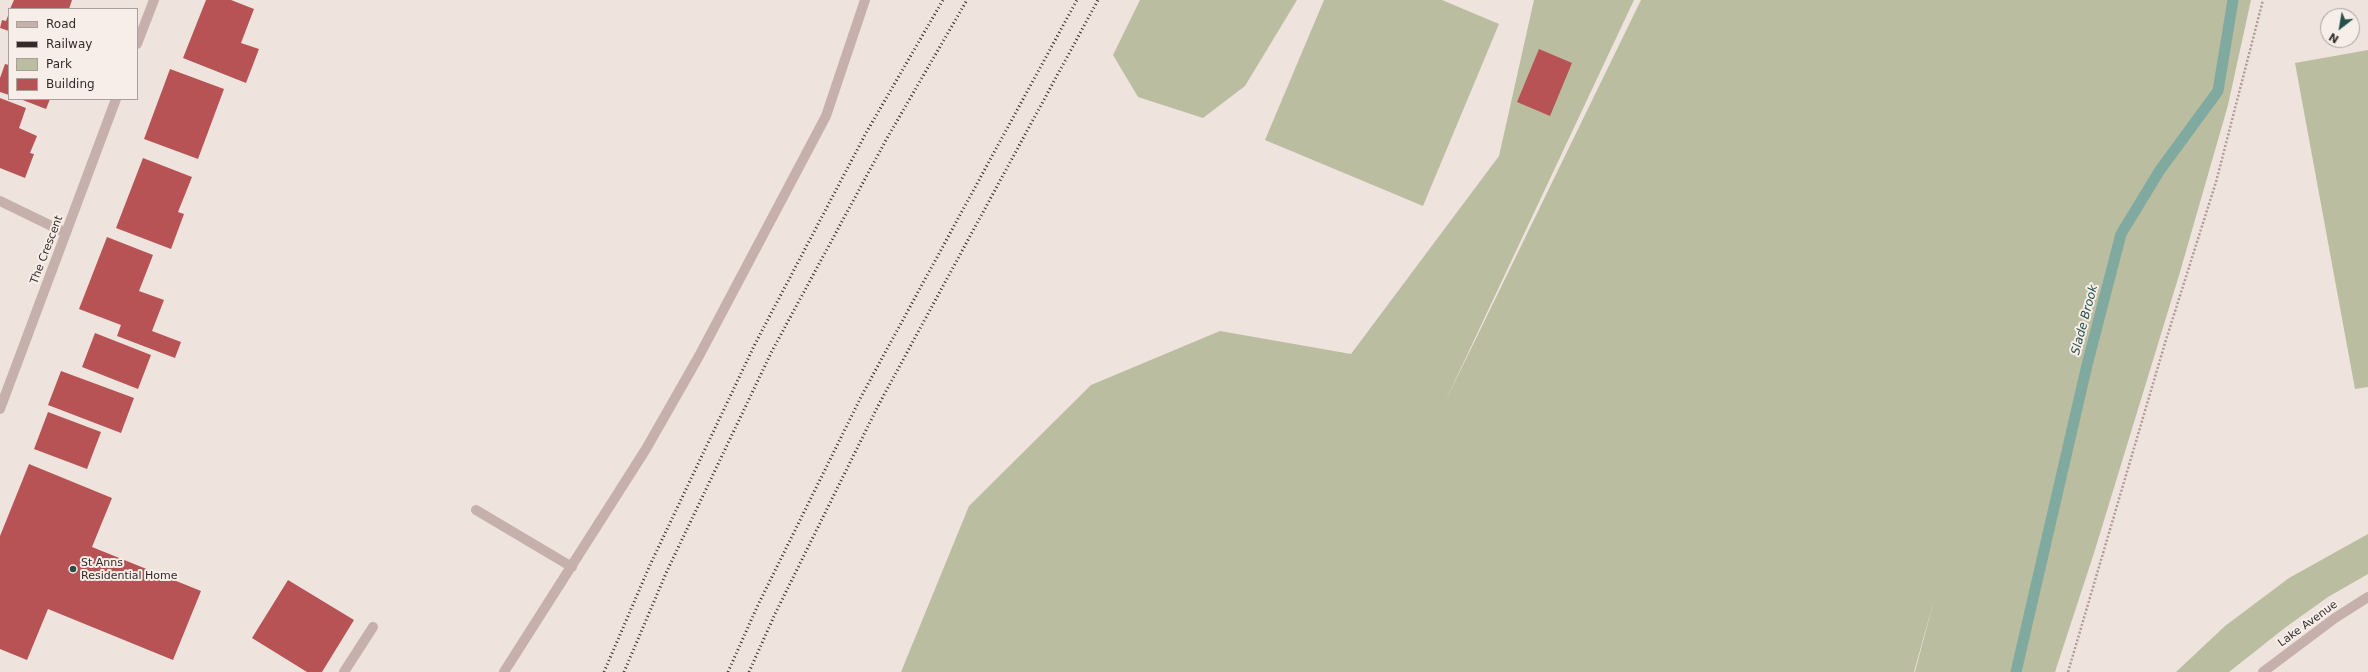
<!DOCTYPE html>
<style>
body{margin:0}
#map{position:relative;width:2368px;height:672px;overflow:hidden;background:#efe3de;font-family:"DejaVu Sans",sans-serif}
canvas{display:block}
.legend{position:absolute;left:8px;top:8px;width:130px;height:92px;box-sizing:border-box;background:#f7eeea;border:1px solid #a9a09d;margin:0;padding:5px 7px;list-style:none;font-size:12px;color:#352a29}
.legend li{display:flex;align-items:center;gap:8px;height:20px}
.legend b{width:20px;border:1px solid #a9a09d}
.north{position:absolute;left:2320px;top:8px;width:40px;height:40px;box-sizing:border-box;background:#f7eeea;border:1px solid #a9a09d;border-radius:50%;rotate:211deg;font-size:11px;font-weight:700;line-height:16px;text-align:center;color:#352a29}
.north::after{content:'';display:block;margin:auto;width:14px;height:18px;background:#245149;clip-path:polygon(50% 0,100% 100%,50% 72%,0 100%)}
</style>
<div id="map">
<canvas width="2368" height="672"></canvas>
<ul class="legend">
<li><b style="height:5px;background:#c6b0ab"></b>Road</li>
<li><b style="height:5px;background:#352a29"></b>Railway</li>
<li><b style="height:11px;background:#babd9f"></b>Park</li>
<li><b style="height:11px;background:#b85355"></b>Building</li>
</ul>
<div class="north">N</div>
</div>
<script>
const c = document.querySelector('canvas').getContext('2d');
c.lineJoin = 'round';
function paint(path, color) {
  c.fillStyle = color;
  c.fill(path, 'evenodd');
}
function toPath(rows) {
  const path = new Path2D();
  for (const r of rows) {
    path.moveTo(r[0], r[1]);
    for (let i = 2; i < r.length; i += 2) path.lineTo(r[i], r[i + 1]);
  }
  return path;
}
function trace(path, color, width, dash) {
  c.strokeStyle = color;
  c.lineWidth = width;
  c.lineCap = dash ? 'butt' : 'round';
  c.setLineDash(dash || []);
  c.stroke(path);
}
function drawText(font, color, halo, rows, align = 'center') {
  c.font = font + ' "DejaVu Sans",sans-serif';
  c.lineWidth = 4;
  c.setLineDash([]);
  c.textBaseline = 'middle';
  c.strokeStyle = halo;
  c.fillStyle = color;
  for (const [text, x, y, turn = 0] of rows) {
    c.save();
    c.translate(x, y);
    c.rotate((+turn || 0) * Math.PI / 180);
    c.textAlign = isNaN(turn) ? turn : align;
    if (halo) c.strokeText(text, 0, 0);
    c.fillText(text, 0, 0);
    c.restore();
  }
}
const green = toPath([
 [1140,0,1297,0,1245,86,1203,118,1138,97,1113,55],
 [1324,0,1442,0,1499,24,1423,206,1265,140],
 [1534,0,1634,0,1444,404,1641,0,2251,0,2228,105,2180,272,2094,553,2055,672,1915,672,1935,596,1914,672,901,672,969,506,1091,385,1220,331,1351,354,1499,156],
 [2368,50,2368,387,2355,389,2295,63],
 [2368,534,2368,574,2328,597,2286,627,2229,672,2176,672,2225,626,2289,578]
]);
const stream = toPath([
 [2016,672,2087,365,2121,234,2160,170,2218,91,2233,0]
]);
const building = toPath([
 [14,0,72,0,69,9,10,9],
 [206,0,231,0,254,9,241,43,259,49,246,83,183,58],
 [9,13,9,31,0,28,2,20,6,21],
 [1539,49,1572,63,1550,116,1517,102],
 [5,64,9,65,9,95,0,92,0,78],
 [170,69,224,89,198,159,144,139],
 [0,98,26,108,19,128,37,136,30,153,34,154,25,178,0,168],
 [20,99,50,99,46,109],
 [143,158,192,177,178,212,184,214,171,249,116,228],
 [107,237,153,255,139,291,164,300,152,331,181,342,175,358,117,336,121,325,79,309],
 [95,333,151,355,138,389,82,367],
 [61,371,134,398,121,433,48,405],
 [48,412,101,432,87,469,34,449],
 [29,464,112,498,92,547,201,591,173,660,48,609,27,660,0,649,0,536],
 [288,580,354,620,322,672,307,672,252,638]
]);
const path = toPath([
 [2068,672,2165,343,2216,182,2263,0]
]);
const service = toPath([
 [0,201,66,233],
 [476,510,572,567],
 [344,672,373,627],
 [504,672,646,449,699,356,826,116,865,0]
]);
const minor = toPath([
 [137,44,154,0],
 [0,409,116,99]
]);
const tertiary = toPath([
 [2263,672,2335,618,2368,597]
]);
const rail = toPath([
 [604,672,650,565,755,344,866,133,943,0],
 [624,672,667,571,772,351,886,140,967,0],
 [728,672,757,607,862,395,1077,0],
 [749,672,775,614,878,406,1098,0]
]);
const markers = [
 [73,569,4,"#245149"]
];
const streetNames = [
 ["The Crescent",47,250,-69],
 ["Lake Avenue",2308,624,-36]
];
const poiNames = [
 ["St Anns",81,563],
 ["Residential Home",81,576]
];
const waterNames = [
 ["Slade Brook",2085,320,-75]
];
paint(green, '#babd9f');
trace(stream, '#80a9a0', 11);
paint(building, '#b85355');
trace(path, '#b29a95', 2.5, [2, 2]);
trace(service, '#c6b0ab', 10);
trace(minor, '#c6b0ab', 10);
trace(tertiary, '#c6b0ab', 10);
trace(rail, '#352a29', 3, [1, 3]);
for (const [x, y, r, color] of markers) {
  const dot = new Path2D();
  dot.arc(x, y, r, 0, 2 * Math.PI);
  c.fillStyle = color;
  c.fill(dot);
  trace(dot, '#f7eeea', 1.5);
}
drawText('11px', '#352a29', '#f7eeea', streetNames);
drawText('11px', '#352a29', '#f7eeea', poiNames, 'left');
drawText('italic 12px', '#245149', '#f7eeea', waterNames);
</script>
